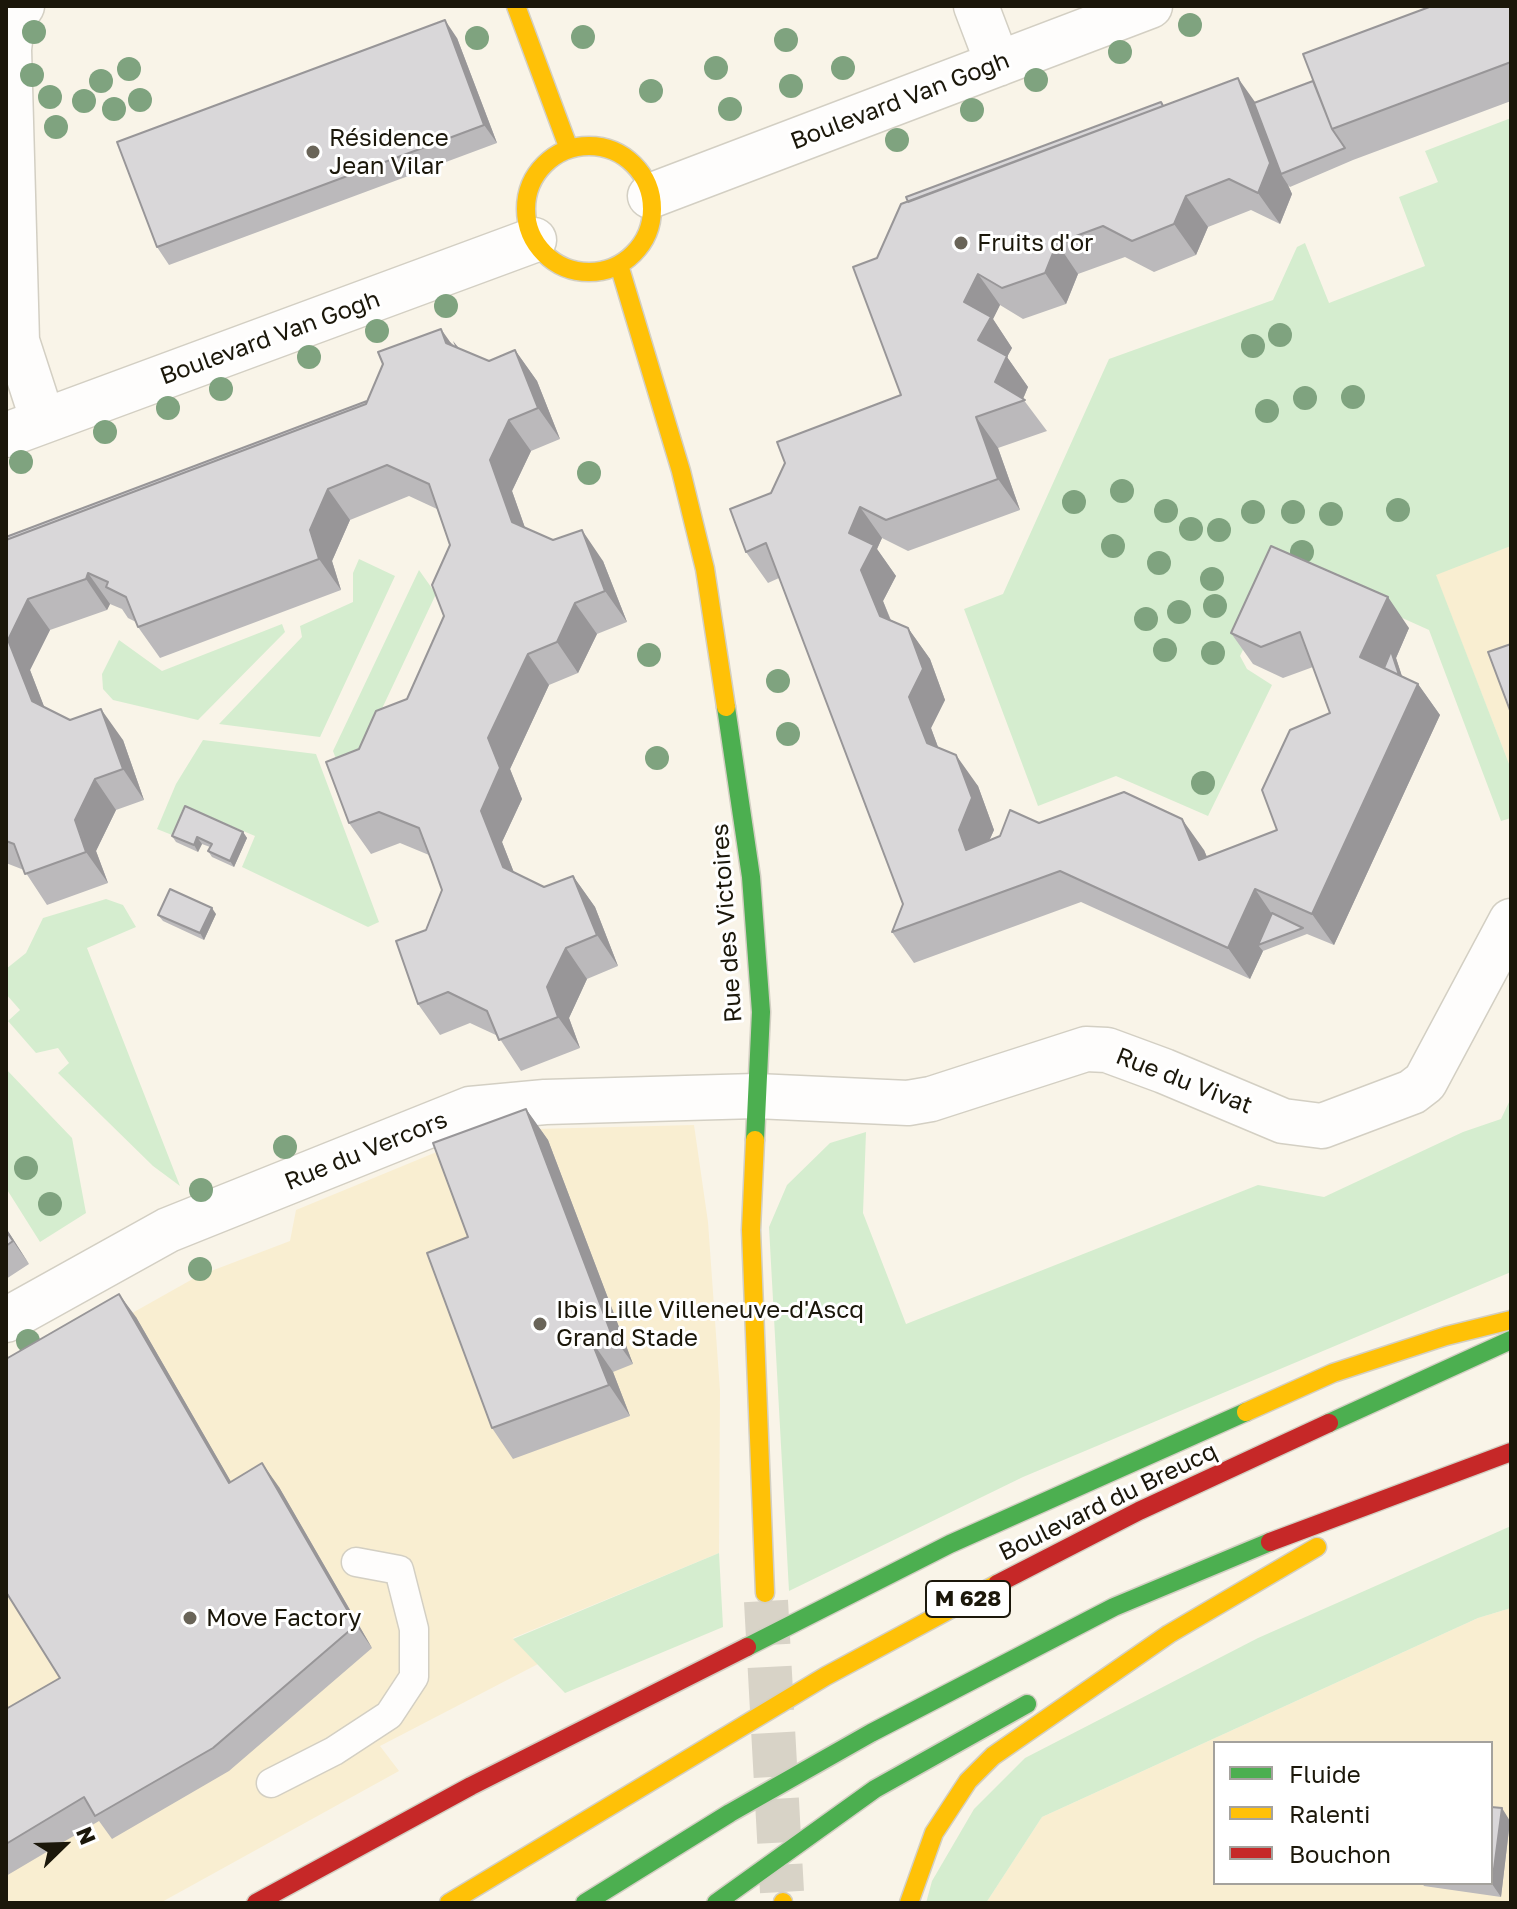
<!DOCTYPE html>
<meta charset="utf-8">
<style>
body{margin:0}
#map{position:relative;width:1517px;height:1909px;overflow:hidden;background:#f9f4e8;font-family:"Golos Text",sans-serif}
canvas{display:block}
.frame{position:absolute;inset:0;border:8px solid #1b170a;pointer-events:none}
.legend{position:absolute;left:1213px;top:1741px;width:280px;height:144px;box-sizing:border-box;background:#fff;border:2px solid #a4a29d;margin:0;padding:10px 14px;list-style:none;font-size:24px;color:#1b170a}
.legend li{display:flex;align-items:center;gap:16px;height:40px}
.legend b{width:40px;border:2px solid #a4a29d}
.north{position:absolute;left:24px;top:1805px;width:80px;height:80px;-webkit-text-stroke:6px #fff;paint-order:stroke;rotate:67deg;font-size:22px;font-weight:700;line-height:32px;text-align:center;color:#1b170a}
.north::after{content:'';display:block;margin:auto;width:28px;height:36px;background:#1b170a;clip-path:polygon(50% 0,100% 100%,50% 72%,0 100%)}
</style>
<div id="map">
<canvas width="1517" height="1909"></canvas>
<div class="frame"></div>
<ul class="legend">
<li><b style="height:10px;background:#4caf50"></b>Fluide</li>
<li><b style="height:10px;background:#ffc107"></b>Ralenti</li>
<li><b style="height:10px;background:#c62828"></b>Bouchon</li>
</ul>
<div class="north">N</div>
</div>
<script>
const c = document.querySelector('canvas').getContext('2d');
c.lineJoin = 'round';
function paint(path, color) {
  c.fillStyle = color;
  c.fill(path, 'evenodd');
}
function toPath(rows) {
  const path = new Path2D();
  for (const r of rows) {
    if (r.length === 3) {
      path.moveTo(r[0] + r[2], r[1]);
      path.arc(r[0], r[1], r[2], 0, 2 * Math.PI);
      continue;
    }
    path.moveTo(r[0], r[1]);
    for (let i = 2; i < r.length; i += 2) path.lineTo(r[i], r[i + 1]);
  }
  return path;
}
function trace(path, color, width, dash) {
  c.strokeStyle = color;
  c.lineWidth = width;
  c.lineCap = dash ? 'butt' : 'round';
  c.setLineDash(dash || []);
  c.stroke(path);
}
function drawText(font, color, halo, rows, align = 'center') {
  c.font = font + ' "Golos Text",sans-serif';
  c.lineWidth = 6;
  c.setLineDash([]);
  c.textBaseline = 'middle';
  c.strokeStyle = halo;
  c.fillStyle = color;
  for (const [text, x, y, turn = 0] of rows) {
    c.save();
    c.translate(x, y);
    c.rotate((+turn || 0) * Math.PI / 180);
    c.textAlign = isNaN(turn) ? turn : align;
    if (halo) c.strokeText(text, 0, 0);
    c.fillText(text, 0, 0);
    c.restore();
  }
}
const built = toPath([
 [1511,546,1511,769,1435,574],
 [694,1125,708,1222,720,1391,719,1553,513,1638,538,1664,380,1746,399,1771,160,1903,6,1903,6,1384,198,1276,290,1241,296,1210,456,1144,497,1130],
 [1511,1608,1511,1903,986,1903,1042,1817,1478,1618],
 [1215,1743,1491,1743,1491,1883,1215,1883]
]);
const green = toPath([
 [1511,118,1511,546,1436,575,1511,769,1511,818,1501,821,1429,630,1284,565,1240,656,1247,669,1272,685,1208,816,1116,776,1038,806,964,609,1003,594,1109,359,1273,300,1297,247,1305,243,1329,303,1425,266,1399,197,1438,182,1425,151],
 [359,559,395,576,320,737,219,724,302,637,300,626,353,602,353,573],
 [419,570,436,594,346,785,333,751],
 [282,624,285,632,198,720,113,700,103,689,102,674,119,640,162,671],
 [203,740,316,754,379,922,368,927,242,867,255,836,184,806,172,835,157,829,176,784],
 [106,899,123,905,136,927,87,948,180,1186,153,1166,58,1073,69,1063,58,1048,36,1053,8,1021,20,1010,6,994,6,969,26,953,43,918],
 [6,1069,72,1138,86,1213,40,1242,6,1188],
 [1511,1098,1511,1272,1023,1477,789,1591,769,1227,787,1185,830,1143,866,1132,863,1213,906,1324,1258,1185,1324,1197,1463,1132,1501,1119],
 [1511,1526,1511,1608,1478,1618,1042,1817,986,1903,926,1903,932,1881,974,1809,1025,1758,1258,1638],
 [719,1553,723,1627,565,1693,513,1639]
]);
const secondaryTunnel = toPath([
 [766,1601,782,1892]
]);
const lane = toPath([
 [271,1783,334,1751,389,1715,414,1677,414,1629,399,1570,356,1562]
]);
const street = toPath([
 [22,6,13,17,9,49,17,341,43,421],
 [976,6,998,64],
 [650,196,1150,6],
 [6,435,534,240],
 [6,1320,168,1230,470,1109,545,1102,756,1096,908,1103,931,1099,1086,1049,1107,1050,1164,1071,1283,1121,1322,1126,1412,1092,1425,1082,1511,921]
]);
const fast = toPath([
 [726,707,751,877,761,1012,755,1140],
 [1329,1423,1511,1340],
 [747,1647,950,1544,1246,1412],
 [585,1903,730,1813,871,1733,1114,1607,1270,1542],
 [716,1903,875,1789,1027,1704]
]);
const slow = toPath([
 [516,6,569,149],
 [589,209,63],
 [619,265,681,471,705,569,726,707],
 [755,1140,751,1230,765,1593],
 [1246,1412,1333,1373,1446,1336,1511,1320],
 [783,1902,783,1903],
 [449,1903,826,1676,997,1584],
 [909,1903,934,1833,968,1781,993,1756,1169,1634,1317,1547]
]);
const jam = toPath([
 [1270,1542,1511,1452],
 [997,1584,1139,1511,1329,1423],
 [256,1903,471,1786,747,1647]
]);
const trees = [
 [1190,25],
 [34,32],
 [583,37],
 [477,38],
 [786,40],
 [1120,52],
 [716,68],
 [843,68],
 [129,69],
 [32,75],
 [1036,80],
 [101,81],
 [791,86],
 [651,91],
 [50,97],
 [140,100],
 [84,101],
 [114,109],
 [730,109],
 [972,110],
 [56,127],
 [897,140],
 [446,306],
 [377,331],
 [1280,335],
 [1253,346],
 [309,357],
 [221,389],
 [1353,397],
 [1305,398],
 [168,408],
 [1267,411],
 [105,432],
 [21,462],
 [589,473],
 [1122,491],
 [1074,502],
 [1398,510],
 [1166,511],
 [1253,512],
 [1293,512],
 [1331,514],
 [1191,529],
 [1219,530],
 [1113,546],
 [1302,552],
 [1159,563],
 [1212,579],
 [1215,606],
 [1179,612],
 [1146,619],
 [1165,650],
 [1213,653],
 [649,655],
 [778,681],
 [788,734],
 [657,758],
 [1203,783],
 [285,1147],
 [26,1168],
 [201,1190],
 [50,1204],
 [200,1269],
 [28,1341]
];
const wall = toPath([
 [1511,6,1511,101,1353,160,1290,187,1288,185,1292,194,1280,224,1251,210,1208,227,1196,255,1154,272,1125,257,1078,274,1066,304,1023,319,1000,305,993,319,1012,348,1007,357,1028,387,1023,399,1047,431,998,448,1020,510,908,551,882,538,877,549,896,576,883,601,891,620,908,628,930,659,945,700,931,728,938,747,978,786,994,830,989,841,1039,823,1204,850,1207,857,1277,830,1330,713,1313,667,1283,678,1253,664,1231,633,1409,628,1396,658,1402,676,1418,684,1440,715,1334,945,1307,934,1263,951,1250,979,1081,902,914,963,892,932,903,904,779,578,768,583,746,552,771,493,901,395,877,258,1161,102,1164,106,1255,103],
 [457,38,497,143,169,265,157,247],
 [450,342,458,348,489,361,515,350,537,381,560,439,531,451,512,491,525,528,603,561,627,622,597,634,578,673,549,685,510,769,522,799,502,842,514,873,544,887,573,876,595,907,618,966,587,979,569,1018,580,1048,521,1071,498,1036,470,1023,440,1035,418,1004,426,930,442,890,429,855,400,843,371,854,349,823,359,749,407,699,444,616,450,545,437,509,409,496,350,520,332,561,341,590,160,658,138,627,136,622,128,618,122,609,110,604,107,610,50,630,30,670,44,707,70,720,123,740,144,800,116,810,96,851,108,883,47,905,24,870,6,863,6,537,367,401],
 [243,832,247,838,234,867,212,857,208,851,210,847,202,844,198,852,176,842,172,836],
 [216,914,204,940,163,921,158,915],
 [526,1109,548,1140,633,1364,613,1372,630,1416,513,1459,492,1428,468,1237],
 [6,1228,29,1264,6,1279],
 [136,1317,231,1482,279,1487,372,1648,229,1771,112,1839,99,1821,6,1876,6,1709,60,1678],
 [1510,1821,1501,1897,1424,1886,1422,1883,1491,1883]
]);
const shadedWall = toPath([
 [445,20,457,38,497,143,484,125],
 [1238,78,1260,109,1281,174,1288,185,1292,194,1280,224,1258,193],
 [1186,196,1208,227,1196,255,1174,224],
 [1057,243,1078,274,1066,304,1045,273],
 [978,274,1000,305,993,319,1012,348,1007,357,1028,387,1022,401,995,382,964,302],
 [441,329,458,353,453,341,458,347,468,374,446,343],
 [515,350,537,381,560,439,538,408],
 [976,417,998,448,1020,510,998,479],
 [509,420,531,451,512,491,534,553,512,522,490,460],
 [328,489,350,520,332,561,341,590,319,559,310,530],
 [860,507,882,538,877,549,896,576,883,601,901,647,880,616,861,570,849,533],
 [582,530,603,561,627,622,605,591],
 [88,573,110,604,107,610,86,579],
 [1388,597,1409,628,1396,658,1410,701,1383,684,1360,657],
 [28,599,50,630,30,670,54,732,32,701,8,640],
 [575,603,597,634,578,673,557,642],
 [908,628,930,659,945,700,931,728,948,774,927,743,909,697],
 [528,654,549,685,510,769,522,799,502,842,524,898,503,867,481,811,488,738],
 [1418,684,1440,715,1334,945,1312,914],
 [101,709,123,740,144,800,123,769],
 [956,755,978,786,994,830,980,861,966,850,959,830],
 [95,779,116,810,96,851,108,883,86,852,75,820],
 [1182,819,1204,850,1221,891,1199,860],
 [243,832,247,838,234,867,230,861],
 [197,837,202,844,198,852,194,845],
 [573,876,595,907,618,966,597,935],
 [1255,889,1276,920,1258,945,1263,951,1250,979,1228,948],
 [212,908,216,914,204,940,200,933],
 [566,948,587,979,569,1018,580,1048,558,1017,547,987],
 [526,1109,548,1140,633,1364,611,1333],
 [6,1228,29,1264,13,1241,6,1231],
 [119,1294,136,1317,245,1506,229,1483],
 [591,1340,613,1372,630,1416,609,1385],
 [262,1463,279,1487,372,1648,356,1625],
 [1502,1808,1510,1821,1501,1897,1492,1884]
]);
const building = toPath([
 [1432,6,1511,6,1511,62,1332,129,1303,54,1432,6],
 [445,20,484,125,157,247,117,142,445,20],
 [1238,78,1270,163,1258,193,1229,179,1186,196,1174,224,1132,241,1103,226,1057,243,1045,273,1002,288,978,274,964,302,991,317,978,340,1007,356,995,382,1025,400,976,417,998,479,886,520,860,507,849,533,874,545,861,570,880,616,908,628,923,669,909,697,927,743,956,755,972,798,959,830,966,850,1000,836,1010,810,1039,823,1124,792,1182,819,1199,860,1277,830,1262,790,1290,730,1330,713,1300,632,1261,647,1231,633,1271,546,1388,597,1360,657,1418,684,1312,914,1255,889,1228,948,1060,871,892,932,903,904,766,543,746,552,730,509,771,493,785,463,777,442,901,395,853,267,877,258,901,204,1238,78],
 [1313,81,1332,129,1345,148,1281,174,1254,103,1313,81],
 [1161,102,1163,106,908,202,906,197,1161,102],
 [441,329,446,343,489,361,515,350,538,408,509,420,490,460,512,522,553,540,582,530,605,591,575,603,557,642,528,654,488,738,500,768,481,811,503,867,544,887,573,876,597,935,566,948,547,987,558,1017,499,1040,487,1011,448,992,418,1004,396,941,426,930,442,890,432,862,419,828,379,812,349,823,326,762,359,749,376,711,407,699,444,616,432,585,450,545,429,484,387,465,328,489,310,530,319,559,138,627,126,597,106,587,108,582,88,573,86,579,28,599,8,640,32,701,70,720,101,709,123,769,95,779,75,820,86,852,25,874,14,844,6,841,6,540,366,404,383,364,378,352,441,329],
 [367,401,366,404,6,540,6,537,367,401],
 [1511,644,1511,713,1488,652,1511,644],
 [1391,651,1399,675,1384,668,1391,651],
 [185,806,243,832,230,861,208,851,212,844,197,837,194,845,172,836,185,806],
 [170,889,212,908,200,933,158,915,170,889],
 [1272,913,1303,928,1258,945,1272,913],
 [526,1109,611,1333,591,1340,609,1385,492,1428,427,1253,468,1237,433,1143,526,1109],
 [6,1231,13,1241,6,1246,6,1231],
 [119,1294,229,1483,262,1463,356,1625,213,1748,95,1816,84,1797,6,1844,6,1709,60,1678,6,1592,6,1359,119,1294],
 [1491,1807,1502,1808,1492,1884,1484,1883,1491,1883,1491,1807]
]);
const markers = [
 [313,152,8,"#696458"],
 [961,243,8,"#696458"],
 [540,1324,8,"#696458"],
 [190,1618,8,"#696458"]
];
const shields = [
 [968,1599,84]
];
const shieldNames = [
 ["M 628",968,1599]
];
const streetNames = [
 ["Boulevard Van Gogh",900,101,-21],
 ["Boulevard Van Gogh",270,338,-20],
 ["Rue des Victoires",727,923,-94],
 ["Rue du Vivat",1184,1081,21],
 ["Rue du Vercors",366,1151,-22],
 ["Boulevard du Breucq",1108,1502,-26]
];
const poiNames = [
 ["Résidence",329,138],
 ["Jean Vilar",329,166],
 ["Fruits d'or",977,243],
 ["Ibis Lille Villeneuve-d'Ascq",556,1310],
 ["Grand Stade",556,1338],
 ["Move Factory",206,1618]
];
paint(built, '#f9eed1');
paint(green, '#d5edcf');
trace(secondaryTunnel, '#d8d3c7', 44, [44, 22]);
trace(lane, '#d3cfc3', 31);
trace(street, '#d3cfc3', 47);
trace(fast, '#d3cfc3', 21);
trace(slow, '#d3cfc3', 21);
trace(jam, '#d3cfc3', 21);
trace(lane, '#fefdfc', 28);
trace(street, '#fefdfc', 44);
trace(fast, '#4caf50', 18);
trace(slow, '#ffc107', 18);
trace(jam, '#c62828', 18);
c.fillStyle = '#7fa37f';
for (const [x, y] of trees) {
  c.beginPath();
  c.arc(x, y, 12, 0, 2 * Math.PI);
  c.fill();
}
paint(wall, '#bbb9bb');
paint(shadedWall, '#989698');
paint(building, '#d9d7d9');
trace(building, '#989698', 2);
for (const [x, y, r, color] of markers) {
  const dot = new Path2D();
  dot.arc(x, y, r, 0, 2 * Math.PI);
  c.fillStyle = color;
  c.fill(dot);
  trace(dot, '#fff', 3);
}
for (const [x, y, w] of shields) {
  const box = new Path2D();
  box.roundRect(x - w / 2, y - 18, w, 36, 6);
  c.fillStyle = '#fff';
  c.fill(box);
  trace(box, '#1b170a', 2);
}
drawText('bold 22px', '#1b170a', null, shieldNames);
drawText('24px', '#1b170a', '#fff', streetNames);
drawText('24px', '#1b170a', '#fff', poiNames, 'left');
</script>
